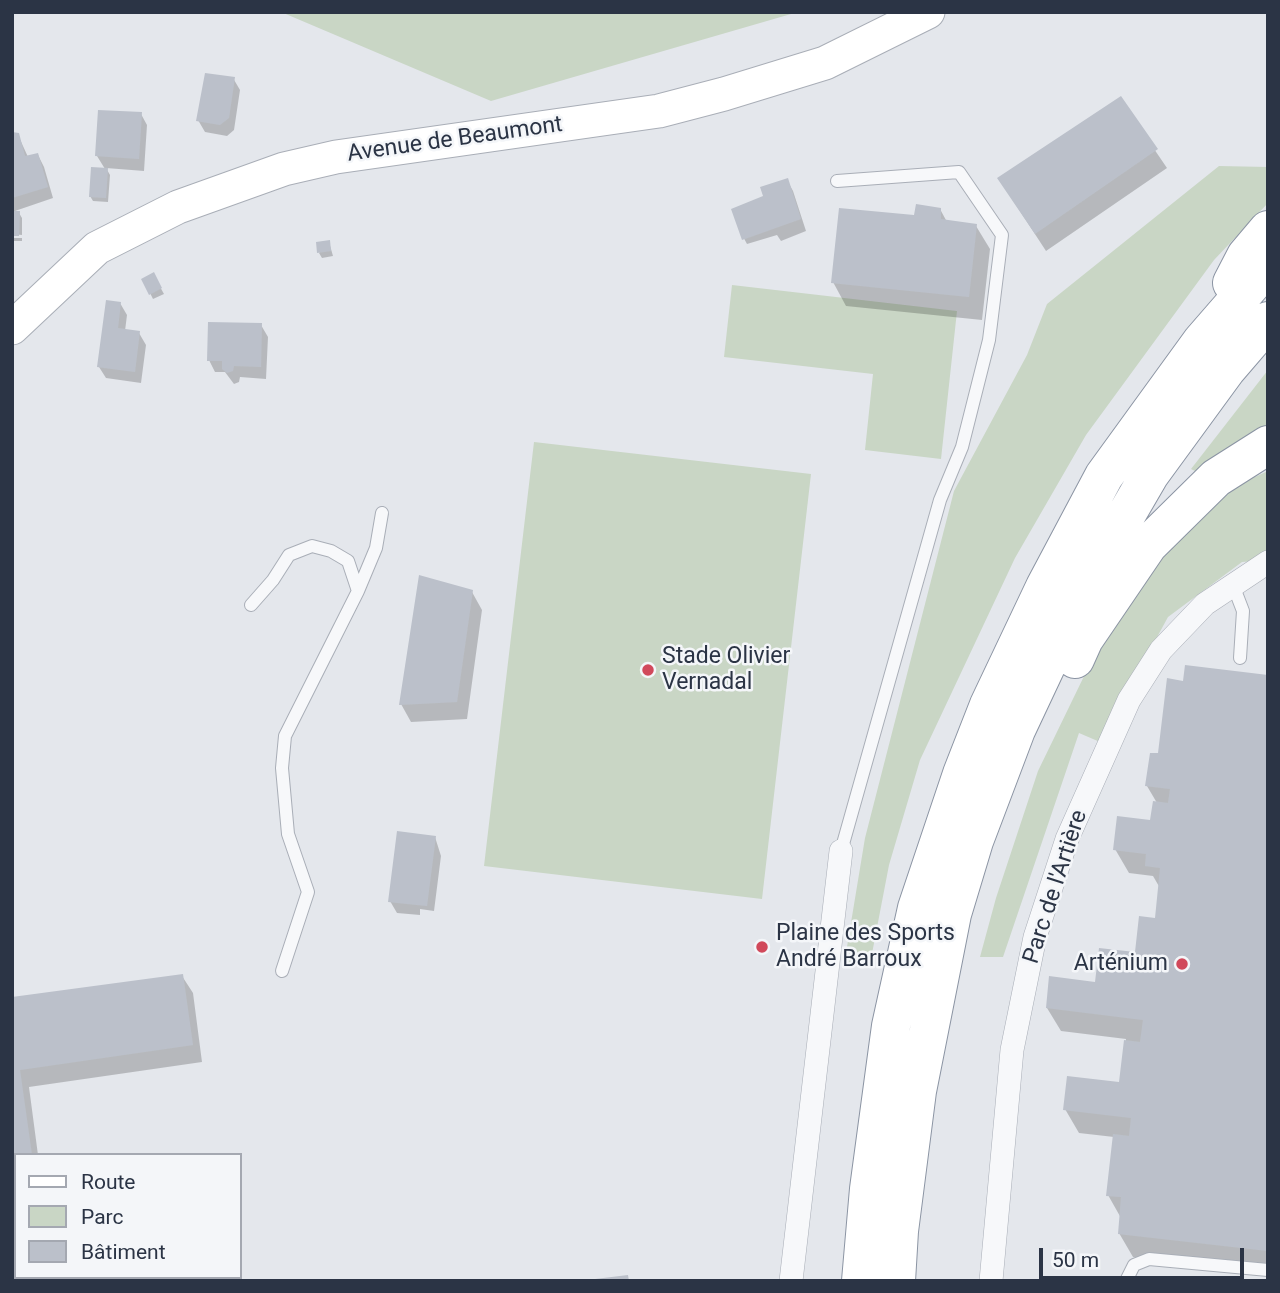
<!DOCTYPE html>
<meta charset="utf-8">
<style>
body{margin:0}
#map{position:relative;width:1280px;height:1293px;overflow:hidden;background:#e4e7ec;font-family:Roboto,sans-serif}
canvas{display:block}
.frame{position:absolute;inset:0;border:14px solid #2b3445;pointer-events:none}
.legend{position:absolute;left:14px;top:1153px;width:228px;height:126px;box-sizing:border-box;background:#f4f6f9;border:2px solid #a4a8b1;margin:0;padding:9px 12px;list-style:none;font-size:21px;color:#2b3445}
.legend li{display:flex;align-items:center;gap:14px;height:35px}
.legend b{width:35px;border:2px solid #a4a8b1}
.scale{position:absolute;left:1039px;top:1248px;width:205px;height:32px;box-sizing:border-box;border:4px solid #2b3445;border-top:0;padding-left:9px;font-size:21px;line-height:24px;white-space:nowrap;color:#2b3445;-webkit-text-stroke:5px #f4f6f9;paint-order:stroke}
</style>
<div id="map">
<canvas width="1280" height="1293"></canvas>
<div class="frame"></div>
<ul class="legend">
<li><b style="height:9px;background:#fff"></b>Route</li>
<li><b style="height:19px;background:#c9d6c5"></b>Parc</li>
<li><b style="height:19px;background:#bbc0ca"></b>Bâtiment</li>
</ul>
<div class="scale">50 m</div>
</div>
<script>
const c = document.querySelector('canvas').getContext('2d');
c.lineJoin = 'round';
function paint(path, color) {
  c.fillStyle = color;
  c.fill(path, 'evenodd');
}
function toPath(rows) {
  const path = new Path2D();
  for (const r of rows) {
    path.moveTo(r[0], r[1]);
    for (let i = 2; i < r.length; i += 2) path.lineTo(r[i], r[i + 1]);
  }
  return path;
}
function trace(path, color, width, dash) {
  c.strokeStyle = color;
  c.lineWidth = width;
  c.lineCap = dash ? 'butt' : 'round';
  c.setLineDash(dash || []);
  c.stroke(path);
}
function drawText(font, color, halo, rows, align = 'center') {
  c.font = font + ' Roboto,sans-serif';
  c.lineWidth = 5;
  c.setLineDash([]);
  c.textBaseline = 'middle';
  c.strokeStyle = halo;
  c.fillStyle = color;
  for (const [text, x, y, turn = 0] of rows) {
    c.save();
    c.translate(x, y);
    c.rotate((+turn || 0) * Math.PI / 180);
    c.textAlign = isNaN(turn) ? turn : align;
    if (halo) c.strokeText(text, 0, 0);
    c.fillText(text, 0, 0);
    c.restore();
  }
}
const green = toPath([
 [281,12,798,12,491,101],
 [1219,166,1268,167,1268,203,1214,260,1086,435,1015,558,920,760,889,865,870,964,844,965,865,838,954,491,1027,355,1047,304],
 [732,285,957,311,941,459,865,450,873,374,724,357],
 [1268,370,1268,426,1201,474,1191,469],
 [534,442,811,474,762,899,484,866],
 [1268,471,1268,560,1242,562,1168,617,1100,742,1079,733,1003,957,980,957,996,898,1038,771,1088,668,1146,569,1237,485]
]);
const shadow = toPath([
 [233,78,240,90,234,130,227,136,205,132,198,120],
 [1120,99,1167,168,1046,251,999,179],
 [141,114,147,125,144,171,106,168,110,175,108,202,93,201,90,196,105,169,97,156],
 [12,134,18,135,28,157,38,155,44,167,53,198,12,212],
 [787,180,793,191,806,231,781,241,777,235,747,244,741,233],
 [940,209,947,222,976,226,990,249,982,320,846,306,833,282,915,217],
 [19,213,22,218,22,235,12,234],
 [12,238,22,238,22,241,12,241],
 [329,242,333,256,322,258,319,253],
 [153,274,164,294,153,299,143,279],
 [120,303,127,315,125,331,139,333,146,345,141,383,106,378,99,367],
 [261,325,268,337,266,379,240,377,239,382,234,384,225,372,215,372,209,360],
 [472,592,482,610,467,719,411,722,401,704],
 [1268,677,1268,1273,1133,1257,1119,1233,1121,1218,1108,1195,1114,1137,1079,1133,1065,1109,1121,1084,1126,1039,1061,1031,1047,1008,1096,984,1136,954,1156,920,1160,888,1153,876,1129,873,1115,849,1152,822,1157,803,1147,786,1184,683],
 [435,837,441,856,434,911,420,909,420,915,397,913,390,901],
 [182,976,193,993,202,1062,29,1087,38,1155,16,1155,16,1277,33,1277,12,1280,12,999],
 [126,1277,222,1277,221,1281,128,1281]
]);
const building = toPath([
 [205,73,235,77,229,118,220,125,196,121],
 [1121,96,1158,149,1035,234,997,178],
 [98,110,142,112,139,159,95,156],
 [12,132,19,133,25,156,38,153,48,187,12,198],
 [91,167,108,168,106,198,89,197],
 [788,178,801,219,742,240,731,209,763,196,760,187],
 [916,204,941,208,941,219,977,224,969,297,831,283,839,208,914,215],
 [12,211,20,211,19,236,12,236],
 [330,240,331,251,317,253,316,242],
 [154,272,162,288,149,295,141,279],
 [106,300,121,302,118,328,140,331,135,372,97,367],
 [208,322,262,323,261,367,234,366,233,371,227,373,222,369,222,361,207,361],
 [419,575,473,590,457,702,399,705],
 [1185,665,1268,675,1268,1251,1118,1234,1121,1197,1106,1196,1113,1134,1129,1136,1131,1118,1063,1110,1067,1076,1119,1082,1124,1040,1140,1042,1143,1020,1046,1008,1049,976,1095,982,1099,948,1135,952,1139,916,1155,918,1160,868,1145,866,1146,854,1113,850,1117,816,1150,820,1153,801,1168,803,1170,789,1145,786,1150,753,1158,753,1167,678,1183,681],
 [397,831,436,836,427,906,388,902],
 [183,974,193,1045,20,1070,32,1155,16,1155,16,1261,12,1261,12,997],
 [628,1275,629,1281,595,1281,595,1279],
 [161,1277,210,1277,210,1281,177,1281]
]);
const lane = toPath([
 [837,181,959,172,1002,235,989,340,962,447,940,500,841,851],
 [1233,585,1243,611,1240,658],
 [358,591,376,548,382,513],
 [251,605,273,580,289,555,312,546,331,551,348,561,358,591,285,736,282,768,288,834,308,892,282,971],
 [1126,1281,1134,1265,1149,1259,1268,1270]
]);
const street = toPath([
 [791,1281,841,851],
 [991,1281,1012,1050,1035,937,1067,839,1129,700,1161,650,1205,604,1268,562]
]);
const secondary = toPath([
 [12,328,97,248,178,207,284,169,336,157,659,111,724,94,825,63,928,12]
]);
const highway = toPath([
 [1232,283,1246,256,1268,230],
 [1075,659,1084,639,1148,545,1216,478,1268,445],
 [861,1281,869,1189,891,1026,917,908,962,774,989,705,1045,587,1104,476,1202,341,1268,265],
 [896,1281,899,1231,917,1091,952,914,974,841,1016,730,1079,596,1150,474,1226,370,1268,321]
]);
const markers = [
 [648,670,7,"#d1495b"],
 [762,947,7,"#d1495b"],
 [1182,964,7,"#d1495b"]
];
const streetNames = [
 ["Avenue de Beaumont",455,140,-8],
 ["Parc de l'Artière",1056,887,-72]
];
const poiNames = [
 ["Stade Olivier",662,657],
 ["Vernadal",662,683],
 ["Plaine des Sports",776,934],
 ["André Barroux",776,960],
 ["Arténium",1168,964,"right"]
];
paint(green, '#c9d6c5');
paint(shadow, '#0003');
paint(building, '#bbc0ca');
trace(lane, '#a9aeb7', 14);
trace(street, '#a9aeb7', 24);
trace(secondary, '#a9aeb7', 35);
trace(highway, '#8b94a3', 40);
trace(lane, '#f7f8fa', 12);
trace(street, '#f7f8fa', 23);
trace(secondary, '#fff', 33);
trace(highway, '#fff', 38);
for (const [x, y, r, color] of markers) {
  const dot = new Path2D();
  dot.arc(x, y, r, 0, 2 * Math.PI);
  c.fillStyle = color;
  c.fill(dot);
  trace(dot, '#f4f6f9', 2.5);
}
drawText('23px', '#2b3445', '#f4f6f9', streetNames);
drawText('23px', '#2b3445', '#f4f6f9', poiNames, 'left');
</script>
